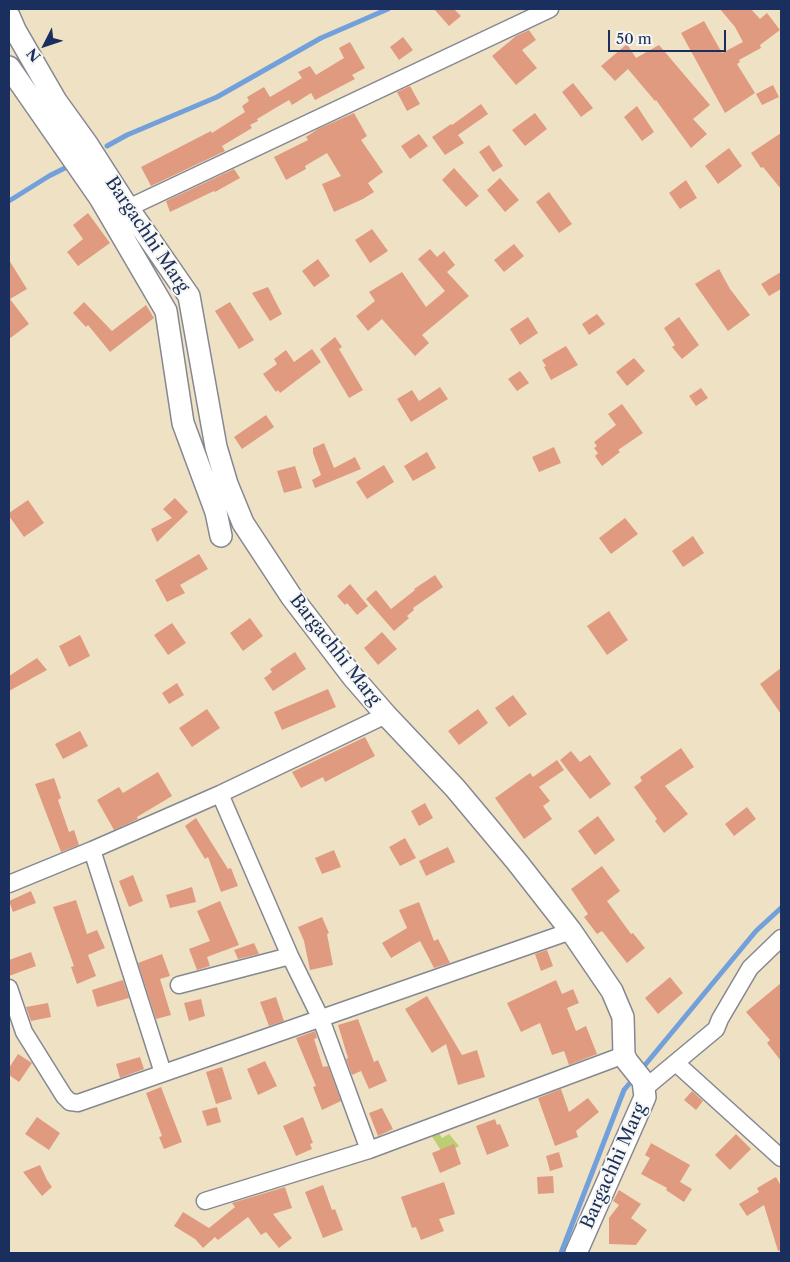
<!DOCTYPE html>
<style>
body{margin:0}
#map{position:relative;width:790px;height:1262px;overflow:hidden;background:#efe2c4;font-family:"Libre Caslon Text",serif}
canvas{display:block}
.frame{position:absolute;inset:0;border:10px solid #1b2f5e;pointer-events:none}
.north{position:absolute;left:20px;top:20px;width:50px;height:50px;-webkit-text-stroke:4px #f6f6f2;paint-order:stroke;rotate:229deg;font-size:14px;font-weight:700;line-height:20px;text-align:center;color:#1b2f5e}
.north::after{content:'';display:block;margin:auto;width:18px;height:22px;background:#1b2f5e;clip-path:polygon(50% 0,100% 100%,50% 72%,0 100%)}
.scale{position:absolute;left:608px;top:30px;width:118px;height:22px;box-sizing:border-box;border:2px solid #1b2f5e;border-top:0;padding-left:6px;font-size:15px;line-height:18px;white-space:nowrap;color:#1b2f5e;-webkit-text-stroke:4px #f6f6f2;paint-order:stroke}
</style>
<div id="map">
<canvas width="790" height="1262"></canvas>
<div class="frame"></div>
<div class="north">N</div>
<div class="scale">50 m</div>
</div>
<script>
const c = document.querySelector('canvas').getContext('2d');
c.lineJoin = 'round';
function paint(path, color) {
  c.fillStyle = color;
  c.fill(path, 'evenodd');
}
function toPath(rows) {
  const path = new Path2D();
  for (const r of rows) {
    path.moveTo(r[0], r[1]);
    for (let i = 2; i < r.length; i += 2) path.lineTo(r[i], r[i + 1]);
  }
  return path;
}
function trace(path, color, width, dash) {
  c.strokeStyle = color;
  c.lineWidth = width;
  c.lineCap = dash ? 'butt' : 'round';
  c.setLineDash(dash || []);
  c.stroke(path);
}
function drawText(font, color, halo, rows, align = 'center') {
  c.font = font + ' "Libre Caslon Text",serif';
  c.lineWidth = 4;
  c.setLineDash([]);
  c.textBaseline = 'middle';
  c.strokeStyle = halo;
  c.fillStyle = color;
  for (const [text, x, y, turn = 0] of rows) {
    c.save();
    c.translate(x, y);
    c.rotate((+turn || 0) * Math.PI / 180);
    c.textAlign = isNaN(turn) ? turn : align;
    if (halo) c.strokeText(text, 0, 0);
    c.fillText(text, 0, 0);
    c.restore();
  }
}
const green = toPath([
 [437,1130,442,1138,449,1134,459,1146,444,1155,431,1135]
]);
const stream = toPath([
 [107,146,127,135,217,97,321,38,388,9],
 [9,201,49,176,71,165],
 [640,1071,756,931,781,908],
 [561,1253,624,1090,635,1077]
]);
const building = toPath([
 [434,9,454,9,461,16,449,26],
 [720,9,751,9,760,19,767,13,780,30,760,45,761,48,739,60,740,62,737,64,755,93,725,113,681,33,704,21,722,53,743,42,735,27],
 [529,30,536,40,522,50,537,68,516,85,492,56,516,36],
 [403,37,413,50,399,60,390,47],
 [350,42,365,68,352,75,355,79,315,100,311,93,292,105,289,100,257,119,258,121,250,125,252,128,222,146,225,151,151,186,141,167,211,131,212,133,245,112,242,106,249,101,247,97,264,87,270,97,302,78,298,72,310,66,316,75,344,58,339,48],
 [627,44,636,58,659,45,710,105,693,119,707,134,691,148,656,100,655,101,628,69,615,81,601,66],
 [573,83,593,108,581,117,562,92],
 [773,85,779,97,762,105,756,94],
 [410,86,420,104,407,111,397,92],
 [481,104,488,114,458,135,464,143,445,155,432,137,451,124,452,125],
 [637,106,654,132,642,141,624,117],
 [354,113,367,136,361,140,383,172,368,183,374,192,363,199,334,212,322,184,341,176,327,153,305,166,306,169,286,180,274,157,308,140,306,137,318,129],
 [535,113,547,129,525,146,512,130],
 [781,133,781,189,763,167,761,168,751,153],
 [419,134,428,146,410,159,401,146],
 [489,145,503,166,493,172,479,152],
 [729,148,742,166,718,184,705,166],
 [454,168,479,196,466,207,442,180],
 [234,169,240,178,215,192,214,191,170,212,166,201],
 [500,178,519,200,505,212,487,190],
 [686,180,697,198,680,209,669,193],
 [549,192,572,224,559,233,536,202],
 [88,213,110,243,78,266,67,252,83,239,73,225],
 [372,229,388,251,370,263,355,240],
 [514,244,524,256,504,272,494,260],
 [430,249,437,257,444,251,455,265,447,272,469,296,422,335,429,343,415,356,382,319,368,331,356,316,375,301,369,292,402,272,426,307,445,291,418,259],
 [318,259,330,276,314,287,302,271],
 [9,260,27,289,10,299,29,324,9,339],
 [719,269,730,289,750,315,728,331,695,284],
 [781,272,781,289,769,296,761,284],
 [268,287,282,314,270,321,252,293],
 [84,302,112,331,146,305,154,318,110,352,88,325,86,327,73,313],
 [230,302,254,340,239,349,215,311],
 [597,314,605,324,589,335,582,324],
 [528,317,538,333,520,345,510,329],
 [679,317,699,345,682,359,672,347,675,345,664,328],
 [335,337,342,347,339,349,363,390,349,398,320,349],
 [566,346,578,365,551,380,544,367,546,366,542,360],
 [312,349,321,362,280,393,278,390,276,392,263,374,277,364,274,359,286,350,294,362],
 [634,358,645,371,627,386,616,372],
 [520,371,529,383,517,391,508,379],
 [440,387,448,399,411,422,397,399,412,390,419,401],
 [701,388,708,398,696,406,689,396],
 [622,404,643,433,618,450,620,452,602,466,595,456,598,453,594,448,597,446,594,442,616,425,608,414],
 [266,415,274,427,242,449,234,437],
 [324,443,334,468,355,457,361,469,315,488,312,480,321,475,313,453,313,448],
 [554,447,561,463,539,472,532,457],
 [427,452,436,468,413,481,404,466],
 [384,465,394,482,367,499,356,482],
 [295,466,302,488,284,493,277,471],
 [175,498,188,512,157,542,151,529,172,518,163,509],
 [28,500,44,523,24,537,9,516,9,513],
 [625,518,638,534,611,554,599,538],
 [693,536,704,553,683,567,672,551],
 [199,554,208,569,180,585,185,593,167,602,155,580],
 [435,575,443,587,413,608,414,610,407,616,409,618,394,631,366,599,376,590,391,609,415,590,414,589],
 [350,584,368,606,357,615,347,603,345,605,337,596],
 [609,611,628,640,607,655,587,626],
 [250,618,263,636,243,651,230,633],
 [172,623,186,643,168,655,154,635],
 [382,632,397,649,378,665,364,648],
 [80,635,90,656,69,667,59,646],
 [295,652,306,669,273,691,264,678,272,672,270,669],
 [37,658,47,670,9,691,9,676],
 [781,668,781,714,760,684],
 [177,683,184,695,169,704,162,693],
 [328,689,336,707,282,730,274,712],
 [513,695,527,714,509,727,495,708],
 [207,709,220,728,192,747,179,728],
 [478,709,488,723,459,745,448,731],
 [80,731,88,746,63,759,55,744],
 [365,737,375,756,325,782,323,777,301,788,292,772],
 [681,748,694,767,665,786,688,814,664,833,655,821,657,819,634,787,642,781,640,777],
 [571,751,580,762,590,755,611,784,590,799,560,760],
 [557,760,564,770,539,787,550,801,543,806,552,819,524,839,495,798,530,773,533,777],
 [158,772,172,796,137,817,138,819,114,830,97,800,119,787,123,793],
 [54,778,61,798,58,800,69,832,74,830,79,845,61,852,35,784],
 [425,803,433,818,419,826,411,811],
 [747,807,756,819,734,836,725,824],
 [598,816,615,840,595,855,578,831],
 [196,818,228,869,231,868,238,886,221,892,208,857,205,859,185,826],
 [405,838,416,858,400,866,389,847],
 [448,847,455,862,426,876,419,861],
 [334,850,341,867,322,874,315,858],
 [602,866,620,891,607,901,631,934,633,933,645,948,627,963,602,931,597,934,584,917,588,914,571,889],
 [133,875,143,901,129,907,119,881],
 [192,887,196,902,170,908,166,895],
 [31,891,36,903,13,912,9,901],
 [76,900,87,934,97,930,105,948,88,955,96,976,77,984,71,967,74,966,53,907],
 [220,901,239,945,207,957,210,966,197,970,189,949,210,941,197,911],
 [419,902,434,941,438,939,450,963,434,968,420,941,391,958,382,943,407,928,399,910],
 [322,917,329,933,327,934,333,965,310,970,304,941,298,927],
 [254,943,259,954,238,959,234,950],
 [547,950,553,966,541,971,535,954],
 [31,952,36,966,9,976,9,960],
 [162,954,170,976,160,979,171,1015,156,1019,138,963],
 [670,977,683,993,658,1014,645,998],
 [123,980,129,998,97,1007,92,990],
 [556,980,562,994,573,989,579,1003,567,1008,576,1031,586,1026,597,1054,569,1065,564,1051,552,1055,540,1023,521,1032,507,1003],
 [781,983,781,1061,767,1043,770,1040,746,1012],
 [427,996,462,1055,477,1050,485,1077,458,1085,446,1044,432,1053,405,1009],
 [276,997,284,1021,269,1026,260,1002],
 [201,999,205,1016,189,1021,184,1003],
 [48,1003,51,1017,31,1021,26,1007],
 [358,1019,374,1062,378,1060,387,1081,369,1089,361,1071,352,1075,346,1059,348,1058,338,1025],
 [315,1031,317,1038,314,1039,323,1067,328,1066,341,1101,322,1110,313,1087,316,1086,296,1038],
 [18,1054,32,1063,19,1082,9,1075,9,1068],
 [140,1057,144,1069,120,1078,116,1064],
 [265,1061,277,1086,258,1095,247,1069],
 [222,1067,232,1099,216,1104,206,1072],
 [161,1087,182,1142,164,1149,159,1137,162,1136,146,1093],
 [561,1089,569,1112,588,1098,599,1112,576,1131,578,1137,555,1146,538,1098],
 [692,1091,703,1101,696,1110,684,1100],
 [217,1107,221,1122,207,1126,202,1111],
 [382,1108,393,1129,378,1136,369,1113],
 [37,1117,60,1133,49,1150,25,1134],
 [303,1117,313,1143,310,1144,312,1149,296,1156,283,1126],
 [495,1119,497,1125,500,1124,509,1146,487,1155,476,1126],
 [736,1134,751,1149,730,1170,715,1155],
 [651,1143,690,1165,680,1182,692,1189,684,1202,666,1190,667,1188,641,1174,650,1158,645,1155],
 [454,1144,461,1164,440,1173,432,1153],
 [559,1152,563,1167,550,1171,546,1156],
 [40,1165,47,1180,52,1187,42,1196,23,1172],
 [553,1176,554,1193,538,1194,537,1177],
 [776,1177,781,1186,781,1250,778,1251,764,1205,747,1216,739,1204,759,1192,757,1188],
 [444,1182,455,1214,439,1219,444,1231,421,1240,416,1227,412,1228,401,1197],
 [323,1185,332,1210,335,1209,343,1230,323,1238,305,1192],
 [285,1187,292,1208,273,1214,292,1238,279,1248,266,1232,261,1235,248,1217,218,1240,215,1237,203,1248,195,1239,174,1226,183,1212,209,1228,235,1207,232,1203],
 [619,1190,641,1204,631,1218,647,1230,636,1245,609,1244,609,1218,619,1205,613,1201]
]);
const minor = toPath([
 [128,208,550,9],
 [220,794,290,956,321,1019,369,1150],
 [92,850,163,1073],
 [9,884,92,850,220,794,386,715],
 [179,985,290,956],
 [9,988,24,1032,64,1096,70,1102,78,1103,571,931],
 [676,1063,781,1158],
 [645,1088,716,1029,720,1019,750,968,781,938],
 [205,1201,369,1150,624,1055]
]);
const tertiary = toPath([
 [9,16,15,30,56,101,87,144,128,208,189,296,216,447,227,484,243,523,291,596,353,677,386,715,455,788,517,862,571,931,612,991,623,1017,624,1055,627,1061,643,1081,645,1097,576,1253],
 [9,67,100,198,166,311,183,423,216,512,221,536]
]);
const streetNames = [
 ["Bargachhi Marg",147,235,56],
 ["Bargachhi Marg",335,650,52],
 ["Bargachhi Marg",614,1166,-66]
];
paint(green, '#bbcf72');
trace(stream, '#71a0da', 5);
paint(building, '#e09a80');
trace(minor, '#858891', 19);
trace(tertiary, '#858891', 24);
trace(minor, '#fff', 16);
trace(tertiary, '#fff', 21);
drawText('18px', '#1b2f5e', '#f6f6f2', streetNames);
</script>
